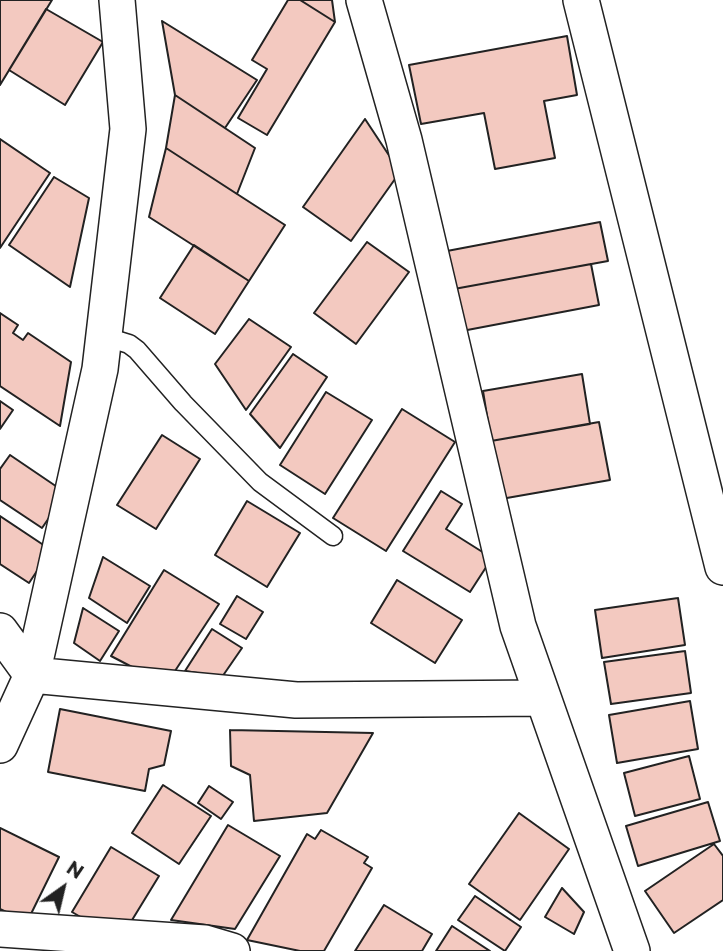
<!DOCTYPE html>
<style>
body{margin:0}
#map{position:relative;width:723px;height:951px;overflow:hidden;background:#fff;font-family:Montserrat,sans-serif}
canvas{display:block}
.north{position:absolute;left:28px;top:853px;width:70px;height:70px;-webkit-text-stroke:5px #fff;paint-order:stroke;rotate:34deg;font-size:19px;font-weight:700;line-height:28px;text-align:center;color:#222}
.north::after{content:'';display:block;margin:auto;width:24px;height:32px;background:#222;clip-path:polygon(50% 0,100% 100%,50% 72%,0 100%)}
</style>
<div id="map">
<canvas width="723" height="951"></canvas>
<div class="north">N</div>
</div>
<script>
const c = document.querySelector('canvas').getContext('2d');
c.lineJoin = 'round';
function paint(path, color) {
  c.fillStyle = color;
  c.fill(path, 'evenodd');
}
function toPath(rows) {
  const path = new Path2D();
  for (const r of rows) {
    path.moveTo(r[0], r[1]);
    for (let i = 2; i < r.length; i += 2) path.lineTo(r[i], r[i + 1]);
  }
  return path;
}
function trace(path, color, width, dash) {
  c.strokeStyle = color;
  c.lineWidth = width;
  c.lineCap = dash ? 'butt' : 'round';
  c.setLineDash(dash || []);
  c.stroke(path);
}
const building = toPath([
 [0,0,52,0,0,85,0,0],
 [288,0,300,0,335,22,267,135,238,118,267,69,252,60,288,0],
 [300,0,332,0,335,22,300,0],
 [46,9,103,42,65,105,9,70,46,9],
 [162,21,257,80,225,128,175,95,162,21],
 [567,36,577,95,544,101,555,158,495,169,484,113,421,124,409,65,567,36],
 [175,95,255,148,237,194,166,148,175,95],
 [365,119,400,172,351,241,303,207,365,119],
 [0,139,50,173,0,248,0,139],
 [166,148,285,225,249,281,149,217,166,148],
 [54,177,89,198,70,287,9,245,54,177],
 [600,222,608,261,454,289,447,251,600,222],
 [367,242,409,272,356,344,314,313,367,242],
 [194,245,249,281,215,334,160,298,194,245],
 [591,264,599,305,462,331,454,289,591,264],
 [0,313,18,325,13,333,23,340,28,333,71,362,60,426,0,386,0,313],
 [249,319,291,347,246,410,215,364,249,319],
 [293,354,327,377,280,448,250,414,293,354],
 [582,374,590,424,491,441,483,391,582,374],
 [326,392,372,420,325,494,280,465,326,392],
 [0,401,13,410,0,429,0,401],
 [402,409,455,442,386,551,333,518,402,409],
 [599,422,610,480,501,499,491,441,599,422],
 [162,435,200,459,156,529,117,505,162,435],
 [10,455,66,493,42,528,0,500,0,469,10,455],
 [441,491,462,504,446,529,492,558,470,592,403,551,441,491],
 [247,501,300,533,267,587,215,555,247,501],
 [0,516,51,550,29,583,0,564,0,516],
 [103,557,150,586,127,623,89,598,103,557],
 [164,570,219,604,171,677,134,668,111,656,164,570],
 [397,580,462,620,435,663,371,623,397,580],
 [237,596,263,612,246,639,220,624,237,596],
 [678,598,685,645,602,658,595,610,678,598],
 [83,608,119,631,100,661,74,643,83,608],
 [212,629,242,648,222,677,185,671,212,629],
 [685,651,691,693,611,704,604,662,685,651],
 [690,701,698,749,617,763,609,715,690,701],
 [60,709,171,731,164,765,149,769,145,791,48,772,60,709],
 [230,730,373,733,327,813,254,821,250,775,231,766,230,730],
 [689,756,700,799,635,816,624,773,689,756],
 [163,785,211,816,179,864,132,833,163,785],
 [209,786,233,802,221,819,198,803,209,786],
 [708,802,720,841,638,866,626,826,708,802],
 [519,813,569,849,520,920,469,884,519,813],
 [228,825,280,856,235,929,171,920,228,825],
 [0,828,59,857,27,922,0,909,0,828],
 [321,830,368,857,364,863,372,868,324,951,300,951,247,940,307,834,315,839,321,830],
 [714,844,723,856,723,900,674,933,645,891,714,844],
 [111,847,159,876,129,925,119,919,114,927,96,926,72,912,111,847],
 [562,888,584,912,574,934,545,917,562,888],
 [475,896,521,927,505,951,458,920,475,896],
 [384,905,432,934,422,951,355,951,384,905],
 [452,926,490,951,436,951,452,926]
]);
const lane = toPath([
 [103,336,129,344,137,350,183,403,260,482,333,536]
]);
const street = toPath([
 [364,0,404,140,518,626,632,951],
 [581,0,723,567],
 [0,631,32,675,296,700,543,698],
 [0,745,32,675,100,369,128,129,117,0],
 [0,929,205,943,232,951]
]);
paint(building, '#f3c9c0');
trace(building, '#222', 2);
trace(lane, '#222', 21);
trace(street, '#222', 38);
trace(lane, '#fff', 18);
trace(street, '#fff', 35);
</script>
